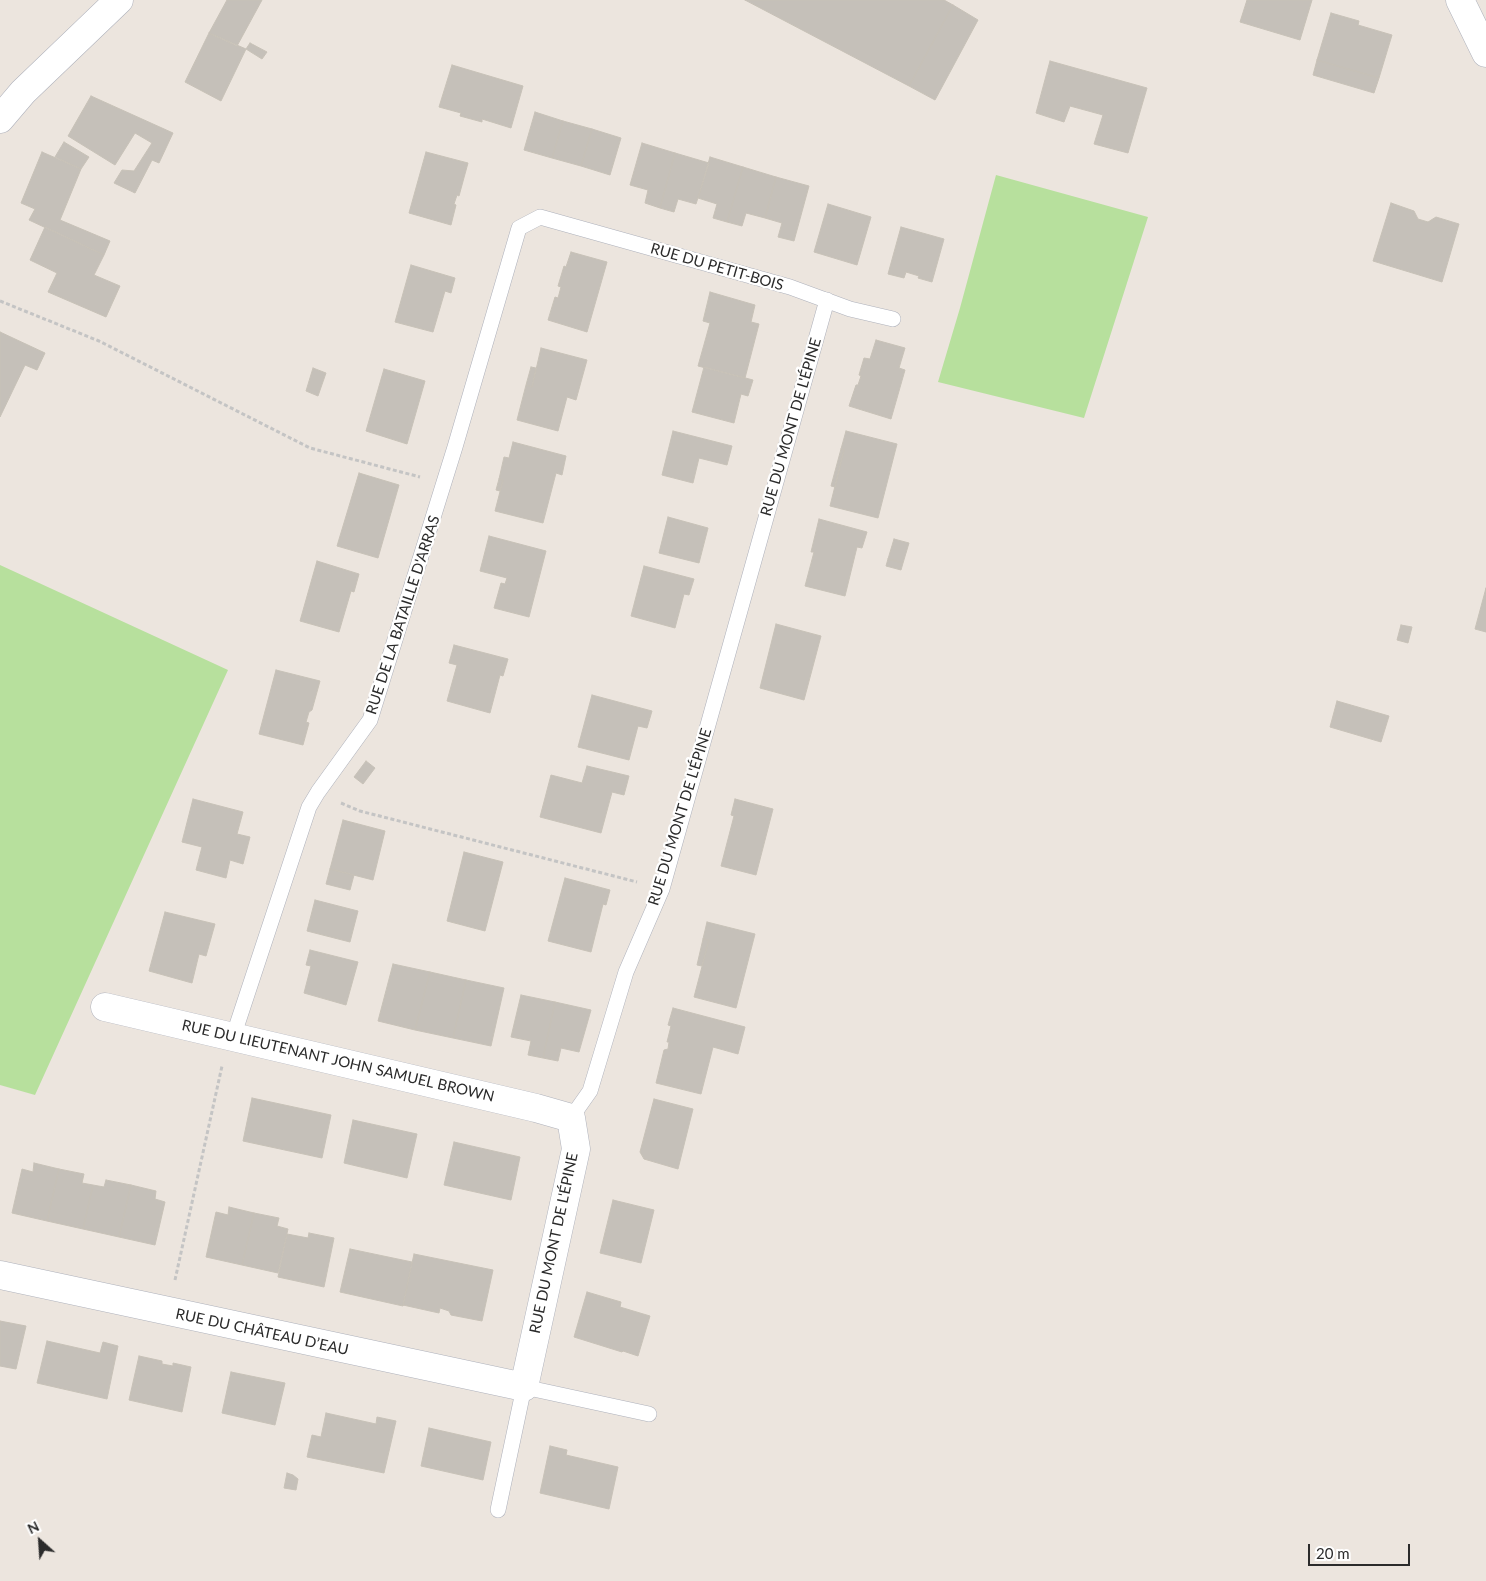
<!DOCTYPE html>
<meta charset="utf-8">
<style>
body{margin:0}
#map{position:relative;width:1486px;height:1581px;overflow:hidden;background:#ece5de;font-family:Lato,sans-serif}
canvas{display:block}
.north{position:absolute;left:15px;top:1516px;width:50px;height:50px;-webkit-text-stroke:4px #fff;paint-order:stroke;rotate:334deg;font-size:14px;font-weight:700;line-height:20px;text-align:center;color:#2b2b2b}
.north::after{content:'';display:block;margin:auto;width:18px;height:22px;background:#2b2b2b;clip-path:polygon(50% 0,100% 100%,50% 72%,0 100%)}
.scale{position:absolute;left:1308px;top:1544px;width:102px;height:22px;box-sizing:border-box;border:2px solid #2b2b2b;border-top:0;padding-left:6px;font-size:15px;line-height:18px;white-space:nowrap;color:#2b2b2b;-webkit-text-stroke:4px #fff;paint-order:stroke}
</style>
<div id="map">
<canvas width="1486" height="1581"></canvas>
<div class="north">N</div>
<div class="scale">20 m</div>
</div>
<script>
const c = document.querySelector('canvas').getContext('2d');
c.lineJoin = 'round';
function paint(path, color) {
  c.fillStyle = color;
  c.fill(path, 'evenodd');
}
function toPath(rows) {
  const path = new Path2D();
  for (const r of rows) {
    path.moveTo(r[0], r[1]);
    for (let i = 2; i < r.length; i += 2) path.lineTo(r[i], r[i + 1]);
  }
  return path;
}
function trace(path, color, width, dash) {
  c.strokeStyle = color;
  c.lineWidth = width;
  c.lineCap = dash ? 'butt' : 'round';
  c.setLineDash(dash || []);
  c.stroke(path);
}
function drawText(font, color, halo, rows, align = 'center') {
  c.font = font + ' Lato,sans-serif';
  c.lineWidth = 4.5;
  c.setLineDash([]);
  c.textBaseline = 'middle';
  c.strokeStyle = halo;
  c.fillStyle = color;
  for (const [text, x, y, turn = 0] of rows) {
    c.save();
    c.translate(x, y);
    c.rotate((+turn || 0) * Math.PI / 180);
    c.textAlign = isNaN(turn) ? turn : align;
    if (halo) c.strokeText(text, 0, 0);
    c.fillText(text, 0, 0);
    c.restore();
  }
}
const green = toPath([
 [996,175,1148,217,1084,418,938,382,960,308],
 [0,565,228,670,35,1095,0,1085]
]);
const building = toPath([
 [227,0,262,0,237,46,209,33,227,0],
 [745,0,944,0,953,5,909,86,745,0],
 [1247,0,1312,0,1300,40,1240,22,1247,0],
 [953,5,978,20,935,100,909,86,953,5],
 [1331,13,1359,21,1358,25,1392,35,1379,78,1317,60,1331,13],
 [209,33,246,49,221,101,185,82,209,33],
 [250,43,267,52,262,59,246,49,250,43],
 [1317,60,1379,78,1374,93,1313,75,1317,60],
 [1050,61,1147,88,1128,153,1094,144,1103,115,1070,106,1064,122,1036,113,1050,61],
 [452,65,523,86,511,128,482,119,482,122,460,116,461,113,439,107,452,65],
 [91,96,173,133,159,163,152,160,135,193,114,183,122,170,134,171,152,143,135,133,115,165,68,136,91,96],
 [535,112,563,121,552,158,524,150,535,112],
 [563,121,592,129,581,166,552,158,563,121],
 [592,129,621,138,610,175,581,166,592,129],
 [64,142,89,157,81,169,55,157,64,142],
 [642,143,675,153,660,208,645,203,648,190,630,185,642,143],
 [42,152,81,169,60,220,110,241,104,255,29,220,35,209,21,203,42,152],
 [426,152,468,163,459,196,457,195,454,204,456,205,451,225,409,213,426,152],
 [675,153,709,163,696,204,678,199,674,212,660,208,675,153],
 [710,157,743,167,727,222,713,218,717,204,698,198,710,157],
 [743,167,776,177,765,218,746,213,742,226,727,222,743,167],
 [776,177,809,186,794,241,778,237,782,223,765,218,776,177],
 [1391,203,1414,211,1418,219,1428,222,1436,217,1459,224,1442,282,1373,261,1391,203],
 [828,204,871,217,857,265,814,252,828,204],
 [45,227,104,255,94,275,120,286,106,317,48,292,57,273,30,260,45,227],
 [901,227,944,239,932,282,918,278,919,276,906,272,904,278,888,274,901,227],
 [571,252,607,262,587,332,548,320,555,297,558,298,561,287,558,286,564,266,566,267,571,252],
 [411,265,455,278,451,293,445,291,433,332,395,322,411,265],
 [710,292,755,305,751,322,759,324,745,378,698,366,710,323,703,321,710,292],
 [0,332,45,353,37,370,25,365,0,417,0,332],
 [876,340,905,348,899,368,905,370,891,419,849,406,856,385,858,385,861,376,859,375,864,358,870,359,876,340],
 [541,348,587,360,576,400,567,397,558,431,517,420,526,385,532,387,541,348],
 [531,367,536,368,532,387,526,385,531,367],
 [704,367,753,380,748,396,741,394,734,423,692,412,704,367],
 [313,368,326,373,318,396,306,391,313,368],
 [384,369,425,381,407,444,366,431,384,369],
 [673,431,732,446,727,465,699,458,693,483,662,475,673,431],
 [846,431,897,444,878,518,830,506,844,450,841,449,846,431],
 [513,442,566,456,562,475,556,473,543,523,495,511,503,480,499,479,504,457,509,458,513,442],
 [841,449,844,450,835,487,831,486,841,449],
 [359,473,399,485,378,558,337,546,359,473],
 [499,479,503,480,500,491,496,490,499,479],
 [668,517,708,528,699,563,659,553,668,517],
 [819,519,867,532,862,548,857,547,845,596,805,586,814,552,811,552,819,519],
 [489,536,546,551,529,617,494,608,501,583,505,584,507,578,480,571,489,536],
 [894,539,909,543,903,563,888,559,894,539],
 [888,559,903,563,901,570,886,566,888,559],
 [317,561,359,574,354,592,351,591,339,632,300,621,317,561],
 [644,566,694,579,689,595,684,594,675,628,631,616,644,566],
 [1486,588,1486,632,1475,629,1486,588],
 [776,624,821,636,804,700,760,688,776,624],
 [1401,625,1412,627,1408,643,1397,640,1401,625],
 [454,645,508,659,503,676,500,675,490,713,447,701,457,665,449,663,454,645],
 [276,670,320,681,312,710,309,712,306,722,309,723,303,745,259,734,276,670],
 [592,695,652,711,647,728,638,726,629,760,578,747,592,695],
 [1337,701,1389,716,1381,742,1330,727,1337,701],
 [366,761,375,768,363,784,354,777,366,761],
 [587,766,629,776,624,795,612,792,601,833,540,817,551,775,582,783,587,766],
 [193,799,243,812,237,834,250,837,243,864,230,860,226,878,196,870,202,847,182,842,193,799],
 [735,799,773,809,756,875,721,866,734,816,731,815,735,799],
 [343,820,385,831,373,880,330,869,343,820],
 [464,852,503,862,485,931,447,921,464,852],
 [330,869,354,875,350,890,326,884,330,869],
 [565,878,610,890,606,905,603,904,591,952,548,941,565,878],
 [315,900,358,911,350,942,307,931,315,900],
 [165,912,215,924,206,956,199,954,192,983,149,971,165,912],
 [707,922,755,934,736,1008,694,997,709,940,703,939,707,922],
 [703,939,709,940,702,966,697,965,703,939],
 [310,950,358,962,346,1005,304,993,311,966,306,965,310,950],
 [393,964,430,972,415,1030,378,1021,393,964],
 [430,972,466,980,453,1038,415,1030,430,972],
 [466,980,504,988,491,1046,453,1038,466,980],
 [521,995,555,1002,543,1058,528,1055,531,1041,511,1037,521,995],
 [555,1002,591,1010,579,1052,561,1048,558,1061,543,1058,555,1002],
 [673,1008,745,1027,738,1054,713,1047,701,1094,656,1083,664,1050,668,1049,669,1042,667,1042,671,1026,668,1025,673,1008],
 [252,1098,331,1115,322,1158,243,1141,252,1098],
 [654,1099,693,1109,678,1169,644,1159,640,1152,654,1099],
 [353,1120,417,1134,407,1178,344,1163,353,1120],
 [454,1142,520,1157,511,1200,444,1185,454,1142],
 [34,1163,59,1169,47,1221,12,1213,22,1169,33,1172,34,1163],
 [59,1169,84,1174,82,1183,93,1185,83,1229,47,1221,59,1169],
 [106,1180,131,1185,119,1237,83,1229,93,1185,104,1187,106,1180],
 [131,1185,156,1191,155,1199,165,1202,155,1245,119,1237,131,1185],
 [613,1200,654,1210,641,1263,600,1253,613,1200],
 [229,1207,254,1213,242,1265,206,1257,216,1212,228,1215,229,1207],
 [254,1213,279,1218,277,1226,288,1229,278,1273,242,1265,254,1213],
 [309,1233,334,1238,324,1287,278,1277,287,1234,308,1238,309,1233],
 [350,1249,412,1262,403,1306,340,1292,350,1249],
 [414,1254,493,1270,482,1321,451,1315,449,1311,440,1308,439,1313,403,1305,414,1254],
 [587,1292,621,1302,620,1307,650,1316,638,1356,623,1351,622,1352,574,1337,587,1292],
 [0,1321,26,1326,16,1369,0,1366,0,1321],
 [47,1341,100,1353,103,1342,118,1346,107,1399,37,1383,47,1341],
 [139,1356,162,1361,162,1364,173,1366,173,1363,191,1367,182,1412,129,1400,139,1356],
 [231,1372,285,1383,275,1425,222,1413,231,1372],
 [326,1413,376,1424,377,1417,396,1421,384,1473,307,1457,312,1435,321,1437,326,1413],
 [429,1428,491,1442,483,1480,421,1466,429,1428],
 [550,1446,567,1450,566,1455,618,1467,609,1509,540,1493,550,1446],
 [287,1473,293,1475,298,1479,296,1490,284,1488,287,1473]
]);
const path = toPath([
 [0,301,99,341,310,448,420,477],
 [341,803,360,811,637,882],
 [175,1280,222,1066]
]);
const lane = toPath([
 [233,1037,309,807,318,792,370,720,455,447,519,228,540,217,790,287,850,309,893,319],
 [571,1118,590,1091,626,972,662,889,827,300],
 [498,1510,524,1387,649,1414]
]);
const street = toPath([
 [1460,0,1486,53],
 [0,1275,524,1387,576,1149,571,1118,536,1108,105,1007]
]);
const secondary = toPath([
 [0,119,23,92,119,0]
]);
const streetNames = [
 ["RUE DU PETIT-BOIS",717,267,16],
 ["RUE DU MONT DE L'ÉPINE",791,427,-74],
 ["RUE DE LA BATAILLE D'ARRAS",403,615,-72],
 ["RUE DU MONT DE L'ÉPINE",680,817,-73],
 ["RUE DU LIEUTENANT JOHN SAMUEL BROWN",338,1061,13],
 ["RUE DU MONT DE L'ÉPINE",554,1243,-78],
 ["RUE DU CHÂTEAU D’EAU",262,1332,12]
];
paint(green, '#b7e09d');
paint(building, '#c5c0b9');
trace(building, '#c7c1b7', 1);
trace(lane, '#aeb1bb', 16);
trace(street, '#aeb1bb', 29);
trace(secondary, '#aeb1bb', 29);
trace(path, '#c4c4c4', 3, [4, 2.5]);
trace(lane, '#fff', 15);
trace(street, '#fff', 28);
trace(secondary, '#fff', 28);
drawText('15px', '#2b2b2b', '#fff', streetNames);
</script>
